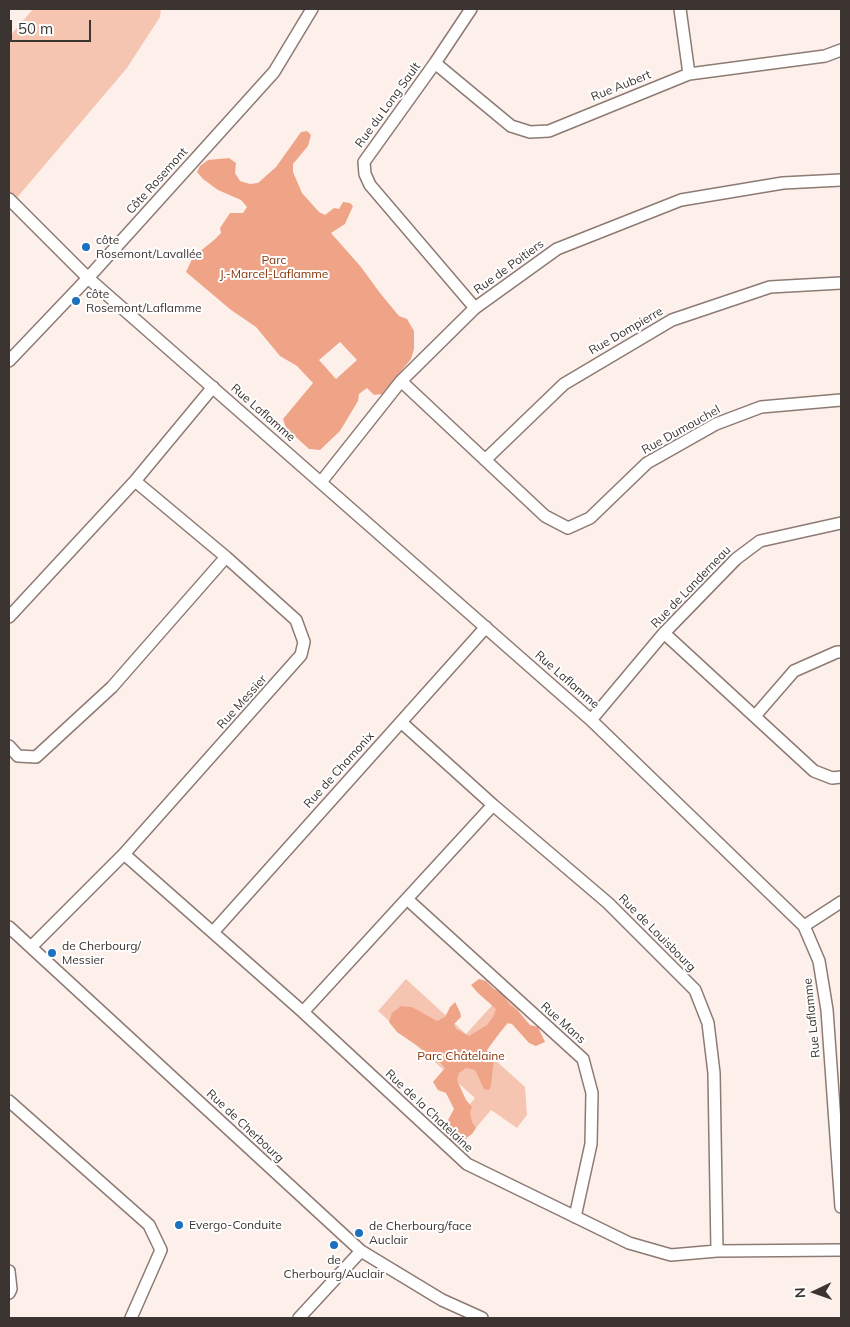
<!DOCTYPE html>
<meta charset="utf-8">
<style>
body{margin:0}
#map{position:relative;width:850px;height:1327px;overflow:hidden;background:#fdf0eb;font-family:Mulish,sans-serif}
canvas{display:block}
.frame{position:absolute;inset:0;border:10px solid #3c3431;pointer-events:none}
.north{position:absolute;left:790px;top:1267px;width:50px;height:50px;-webkit-text-stroke:4px #fff;paint-order:stroke;rotate:267deg;font-size:14px;font-weight:700;line-height:20px;text-align:center;color:#3c3431}
.north::after{content:'';display:block;margin:auto;width:18px;height:22px;background:#3c3431;clip-path:polygon(50% 0,100% 100%,50% 72%,0 100%)}
.scale{position:absolute;left:10px;top:20px;width:81px;height:22px;box-sizing:border-box;border:2px solid #3c3431;border-top:0;padding-left:6px;font-size:15px;line-height:18px;white-space:nowrap;color:#3c3431;-webkit-text-stroke:4px #fff;paint-order:stroke}
</style>
<div id="map">
<canvas width="850" height="1327"></canvas>
<div class="frame"></div>
<div class="north">N</div>
<div class="scale">50 m</div>
</div>
<script>
const c = document.querySelector('canvas').getContext('2d');
c.lineJoin = 'round';
function paint(path, color) {
  c.fillStyle = color;
  c.fill(path, 'evenodd');
}
function toPath(rows) {
  const path = new Path2D();
  for (const r of rows) {
    path.moveTo(r[0], r[1]);
    for (let i = 2; i < r.length; i += 2) path.lineTo(r[i], r[i + 1]);
  }
  return path;
}
function trace(path, color, width, dash) {
  c.strokeStyle = color;
  c.lineWidth = width;
  c.lineCap = dash ? 'butt' : 'round';
  c.setLineDash(dash || []);
  c.stroke(path);
}
function drawText(font, color, halo, rows, align = 'center') {
  c.font = font + ' Mulish,sans-serif';
  c.lineWidth = 4;
  c.setLineDash([]);
  c.textBaseline = 'middle';
  c.strokeStyle = halo;
  c.fillStyle = color;
  for (const [text, x, y, turn = 0] of rows) {
    c.save();
    c.translate(x, y);
    c.rotate((+turn || 0) * Math.PI / 180);
    c.textAlign = isNaN(turn) ? turn : align;
    if (halo) c.strokeText(text, 0, 0);
    c.fillText(text, 0, 0);
    c.restore();
  }
}
const green = toPath([
 [33,9,161,9,160,17,127,68,9,207,9,37],
 [406,979,466,1034,506,990,524,1006,484,1050,525,1087,527,1115,517,1128,491,1110,455,1153,440,1139,475,1098,378,1011]
]);
const forest = toPath([
 [307,131,311,135,308,146,293,164,293,172,302,193,319,212,325,215,334,208,339,209,343,202,350,203,353,206,345,224,331,233,361,267,380,293,399,316,407,319,414,331,414,349,411,359,382,394,374,395,367,388,359,394,358,401,340,431,320,450,309,449,286,428,283,419,313,383,297,366,280,356,256,327,231,310,186,272,193,257,214,240,221,233,220,228,230,213,243,213,247,207,241,200,218,190,203,179,197,172,200,166,208,160,229,158,236,163,235,173,240,181,250,184,258,183,276,167,301,132],
 [340,342,357,360,336,379,319,360],
 [479,979,486,981,494,989,502,993,509,1004,519,1012,530,1025,538,1027,545,1042,536,1046,529,1043,512,1024,507,1023,487,1050,494,1059,491,1085,489,1090,484,1089,475,1070,466,1068,459,1073,457,1080,466,1100,472,1107,470,1112,472,1122,476,1128,472,1134,467,1137,450,1127,447,1122,454,1109,446,1093,438,1090,433,1082,445,1068,438,1060,397,1032,389,1022,392,1013,401,1006,412,1007,437,1021,445,1017,450,1007,455,1002,460,1012,461,1017,454,1024,456,1029,469,1036,487,1025,493,1017,496,1009,478,993,471,985]
]);
const minor = toPath([
 [471,9,435,63,364,162,365,174,370,185,475,308],
 [680,9,689,74],
 [435,63,511,126,530,132,549,131,689,74,825,56,841,50],
 [9,199,88,278,591,720,804,926,819,961,827,1010,841,1207],
 [9,361,88,278,274,72,312,9],
 [401,381,545,516,568,528,590,518,647,463,716,424,761,407,841,400],
 [485,460,564,384,672,320,770,287,841,283],
 [321,482,401,381,475,308,557,249,681,200,783,183,841,180],
 [9,617,135,481,213,387],
 [664,633,814,771,832,778,841,777],
 [755,716,794,671,837,652,841,652],
 [591,720,664,633,736,559,760,541,841,523],
 [401,722,493,805,608,903,695,990,708,1023,714,1073,717,1251],
 [9,746,18,756,36,757,112,687,226,557],
 [124,854,303,1012,467,1164,629,1243,671,1255,717,1251,841,1250],
 [407,899,583,1059,592,1093,591,1144,575,1217],
 [804,926,841,902],
 [9,927,361,1251,442,1300,482,1318],
 [214,931,486,627],
 [31,947,124,854,301,655,304,642,296,620,226,557,135,481],
 [303,1012,493,805],
 [9,1101,149,1225,161,1250,131,1318],
 [9,1271,11,1289,9,1293],
 [299,1318,361,1251]
]);
const markers = [
 [86,247,5,"#1d70be"],
 [76,301,5,"#1d70be"],
 [52,953,5,"#1d70be"],
 [179,1225,5,"#1d70be"],
 [359,1233,5,"#1d70be"],
 [334,1245,5,"#1d70be"]
];
const streetNames = [
 ["Rue Aubert",621,86,-22],
 ["Rue du Long Sault",388,105,-54],
 ["Côte Rosemont",157,181,-48],
 ["Rue de Poitiers",509,267,-36],
 ["Rue Dompierre",626,331,-30],
 ["Rue Laflamme",263,413,41],
 ["Rue Dumouchel",681,430,-29],
 ["Rue de Landerneau",691,587,-46],
 ["Rue Laflamme",567,680,41],
 ["Rue Messier",242,702,-48],
 ["Rue de Chamonix",339,770,-48],
 ["Rue de Louisbourg",657,933,45],
 ["Rue Laflamme",812,1018,-96],
 ["Rue Mans",563,1023,42],
 ["Rue de la Chatelaine",429,1111,43],
 ["Rue de Cherbourg",245,1126,43]
];
const poiNames = [
 ["côte",96,240],
 ["Rosemont/Lavallée",96,254],
 ["côte",86,294],
 ["Rosemont/Laflamme",86,308],
 ["de Cherbourg/",62,946],
 ["Messier",62,960],
 ["Evergo-Conduite",189,1225],
 ["de Cherbourg/face",369,1226],
 ["Auclair",369,1240],
 ["de",334,1260,"center"],
 ["Cherbourg/Auclair",334,1274,"center"]
];
const parkNames = [
 ["Parc",274,260],
 ["J.-Marcel-Laflamme",274,274],
 ["Parc Châtelaine",461,1056]
];
paint(green, '#f6c5b2');
paint(forest, '#efa488');
trace(minor, '#8d7a73', 14);
trace(minor, '#fff', 11);
for (const [x, y, r, color] of markers) {
  const dot = new Path2D();
  dot.arc(x, y, r, 0, 2 * Math.PI);
  c.fillStyle = color;
  c.fill(dot);
  trace(dot, '#fff', 2);
}
drawText('12px', '#3c3431', '#fff', streetNames);
drawText('12px', '#3c3431', '#fff', poiNames, 'left');
drawText('12px', '#893308', '#fff', parkNames);
</script>
